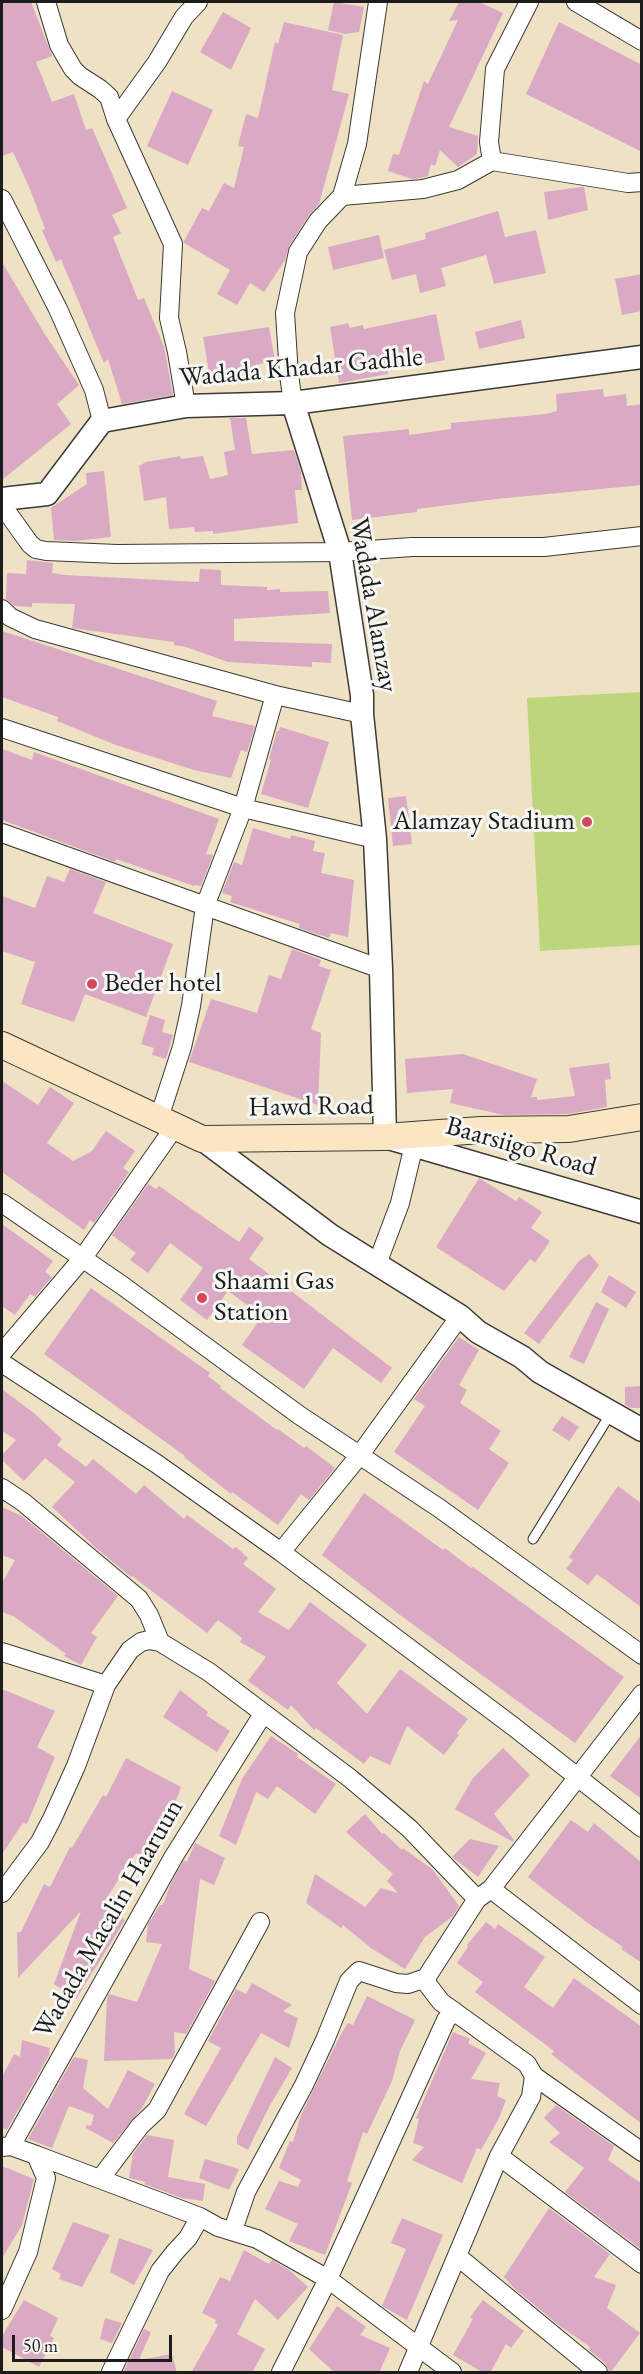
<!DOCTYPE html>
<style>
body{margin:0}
#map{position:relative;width:643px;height:2374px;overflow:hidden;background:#efe1c4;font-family:"EB Garamond",serif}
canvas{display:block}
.frame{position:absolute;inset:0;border:3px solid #1c1c1c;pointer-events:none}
.scale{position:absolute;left:12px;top:2335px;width:160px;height:27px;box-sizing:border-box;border:3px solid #1c1c1c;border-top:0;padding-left:8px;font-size:18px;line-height:21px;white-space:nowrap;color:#1c1c1c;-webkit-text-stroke:4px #f6f6f2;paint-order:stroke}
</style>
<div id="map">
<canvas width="643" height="2374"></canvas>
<div class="frame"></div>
<div class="scale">50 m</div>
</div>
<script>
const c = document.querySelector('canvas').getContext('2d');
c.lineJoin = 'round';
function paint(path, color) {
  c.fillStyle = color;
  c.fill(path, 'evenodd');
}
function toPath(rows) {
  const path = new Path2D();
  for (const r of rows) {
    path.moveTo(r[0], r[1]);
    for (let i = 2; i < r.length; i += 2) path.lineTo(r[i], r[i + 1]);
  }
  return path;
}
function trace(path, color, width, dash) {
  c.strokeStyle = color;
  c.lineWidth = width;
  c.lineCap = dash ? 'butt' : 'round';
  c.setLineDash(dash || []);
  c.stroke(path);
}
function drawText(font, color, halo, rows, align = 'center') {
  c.font = font + ' "EB Garamond",serif';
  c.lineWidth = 6;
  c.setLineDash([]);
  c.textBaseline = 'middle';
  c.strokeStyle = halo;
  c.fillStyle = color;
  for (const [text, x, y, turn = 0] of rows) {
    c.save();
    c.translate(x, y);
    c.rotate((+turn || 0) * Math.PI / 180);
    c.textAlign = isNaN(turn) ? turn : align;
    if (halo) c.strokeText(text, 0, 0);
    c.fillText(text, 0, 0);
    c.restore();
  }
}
const green = toPath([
 [641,692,641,945,540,951,527,698]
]);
const building = toPath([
 [2,2,31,2,52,56,36,62,52,102,74,94,86,130,92,128,127,208,112,215,121,233,113,237,138,300,144,298,164,347,173,395,122,404,108,359,104,363,61,259,56,262,42,230,45,229,30,189,13,152,2,156],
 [334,2,364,7,359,32,345,34,328,30],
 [459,2,479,2,503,13,449,127,478,136,477,154,458,167,440,150,435,166,431,164,428,176,421,178,412,179,388,171,393,154,399,155,424,81,428,84,458,20,449,21],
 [223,12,251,28,231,70,200,52],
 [284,22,343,35,332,90,349,94,319,204,309,215,289,246,285,260,264,292,250,283,237,305,217,294,230,270,184,243,184,241,202,208,209,211,224,183,234,188,244,147,238,146,246,114,258,118,275,42,278,44],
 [559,22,642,65,642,152,526,94],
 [172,91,213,110,188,165,147,146],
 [581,187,584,187,588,210,548,220,544,192],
 [498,211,505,237,536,230,546,273,494,284,486,255,441,268,446,286,420,293,416,274,392,280,384,250,426,239,425,233],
 [379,235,384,258,333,270,328,247],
 [2,262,44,333,79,385,57,404,71,424,2,480],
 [642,274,642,311,622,315,615,279],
 [436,314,445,360,388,371,388,374,339,383,330,327,348,323,350,328,363,325,364,329],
 [521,320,525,338,479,349,475,332],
 [269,327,275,361,255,365,256,374,211,383,203,337],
 [603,389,604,397,626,394,627,406,642,404,642,485,496,499,417,509,417,512,352,520,343,436,409,429,409,435,451,429,451,423,546,414,557,411,556,394],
 [230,418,246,418,252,454,294,450,301,472,302,490,295,490,298,523,213,534,213,531,195,532,194,527,169,529,166,497,144,501,139,466,146,462,180,456,181,459,203,456,210,479,228,475,224,452,235,450],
 [104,471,111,537,75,541,54,540,51,508,87,484,86,473],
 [27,560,53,563,52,573,65,575,199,582,200,569,221,570,221,585,267,587,267,590,280,589,280,592,328,591,330,613,234,619,234,641,332,644,331,663,312,662,312,667,228,662,186,647,174,645,174,642,72,628,75,604,32,603,32,607,15,606,6,599,7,573,26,574],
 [2,631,217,701,212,716,255,726,247,752,241,750,231,778,194,770,116,745,57,721,58,717,2,697],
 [280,727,329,742,308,808,261,794,271,760,269,759,277,731,279,731],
 [2,749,32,760,34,752,219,819,206,854,213,855,201,886,195,885,194,886,116,859,115,862,2,820],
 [406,796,412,844,393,846,388,798],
 [253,828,290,839,291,835,315,841,313,851,325,853,321,873,354,880,348,937,331,933,329,938,299,928,300,924,230,902,232,896,222,893,234,862,242,865],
 [70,869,106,882,93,913,173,944,146,1017,85,994,74,1022,21,1004,35,962,2,951,2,896,35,908,47,876,64,882],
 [292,949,321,960,319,966,331,970,311,1029,321,1033,318,1105,189,1062,211,999,257,1013,269,975,281,979],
 [150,1015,165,1020,162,1032,173,1035,166,1059,152,1055,154,1048,141,1044],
 [463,1054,537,1079,531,1097,537,1097,537,1100,575,1096,569,1068,609,1063,611,1079,605,1080,607,1107,568,1114,504,1115,450,1103,453,1089,407,1093,405,1059],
 [2,1081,38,1105,50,1087,74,1103,47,1143,73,1161,92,1151,106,1131,135,1151,123,1168,129,1172,94,1223,90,1220,84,1230,2,1172],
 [479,1178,516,1201,519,1197,542,1212,531,1228,550,1241,535,1263,530,1259,504,1291,436,1247],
 [148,1184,156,1189,159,1186,239,1242,249,1227,264,1238,249,1259,392,1368,381,1383,333,1348,304,1389,242,1345,262,1316,228,1291,207,1320,180,1300,203,1268,202,1267,170,1243,148,1273,130,1260,136,1253,112,1235],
 [2,1224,53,1261,45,1272,52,1277,35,1297,30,1294,15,1315,2,1306],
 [589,1254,599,1265,539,1344,524,1333,579,1261],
 [609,1275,636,1292,626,1308,601,1292],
 [91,1288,210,1373,208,1376,221,1386,220,1388,277,1430,278,1429,304,1448,306,1446,335,1468,309,1500,301,1494,278,1525,232,1492,231,1494,184,1457,185,1456,44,1354],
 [596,1302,609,1309,584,1364,569,1357],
 [459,1337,479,1350,459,1385,467,1390,460,1403,501,1431,489,1449,509,1463,478,1510,394,1452,425,1406,414,1399],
 [642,1386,642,1408,631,1408,625,1405,625,1387],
 [2,1389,35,1414,62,1439,57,1445,86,1467,93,1459,136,1494,144,1485,184,1519,187,1515,233,1549,236,1547,248,1558,243,1564,276,1589,258,1612,289,1630,310,1602,367,1645,337,1683,367,1714,400,1669,468,1719,457,1733,459,1735,444,1755,407,1726,390,1765,370,1756,364,1764,316,1728,314,1730,291,1705,288,1710,248,1681,266,1657,240,1642,242,1638,218,1620,207,1633,132,1576,131,1577,90,1543,92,1544,52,1507,75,1482,45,1458,24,1481,2,1460,2,1455,16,1440,2,1431],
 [562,1416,579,1427,569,1441,552,1430],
 [618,1486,642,1504,642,1608,597,1574,588,1585,566,1569,573,1560,569,1557],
 [364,1493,443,1550,445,1548,471,1568,473,1567,624,1677,575,1743,400,1615,322,1555],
 [2,1507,22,1516,118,1596,91,1633,97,1637,81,1665,64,1656,66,1654,13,1616,2,1612,2,1583,15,1560,2,1555],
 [2,1689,55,1711,37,1747,55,1757,27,1824,23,1823,2,1854],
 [180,1690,208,1712,206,1715,230,1731,217,1752,163,1717],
 [642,1734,642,1799,610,1776],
 [271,1736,298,1754,297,1757,336,1784,315,1814,277,1786,268,1799,256,1792,236,1845,219,1836,242,1779],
 [503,1748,530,1775,494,1814,514,1840,513,1842,455,1809,473,1778],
 [126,1758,181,1787,153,1862,136,1853,102,1905,125,1920,76,1999,54,1984,81,1911,18,1978,17,1932,21,1932,44,1884,50,1887,70,1847,72,1848,103,1795,106,1797],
 [365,1814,382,1834,384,1833,402,1850,403,1848,433,1870,459,1906,453,1916,425,1937,405,1969,371,1948,343,1925,341,1928,306,1903,315,1874,365,1907,381,1888,398,1893,387,1881,393,1874,346,1832],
 [571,1820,588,1832,594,1823,642,1863,642,1963,621,1949,623,1947,589,1924,528,1877],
 [470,1839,499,1846,478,1877,452,1857],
 [195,1843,225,1858,214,1885,200,1879,189,1969,215,1981,186,2034,174,2032,175,2053,172,2059,104,2061,107,1999,109,1994,137,2002,162,1944,146,1942,148,1924,160,1905,163,1905,170,1885,184,1860,187,1862],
 [486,1922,495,1929,498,1924,545,1957,524,1987,553,2008,574,1978,642,2027,642,2124,551,2054,554,2051,475,1992,483,1982,457,1963,468,1947,467,1945],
 [252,1983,292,2005,283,2011,298,2018,289,2048,261,2033,206,2126,184,2114,221,2048,208,2041,236,1989,246,1994],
 [367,1996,415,2020,400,2051,392,2081,367,2134,363,2132,347,2181,352,2183,325,2255,289,2241,298,2224,265,2209,279,2181,298,2187,301,2180,279,2168,290,2141,293,2142,301,2115,340,2036,348,2023,353,2025],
 [453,2032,470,2039,468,2043,486,2053,471,2079,500,2083,497,2096,506,2100,499,2118,481,2150,477,2148,462,2183,412,2160,424,2147,413,2143,419,2119,416,2118],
 [22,2040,50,2048,49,2052,50,2053,7,2130,2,2128,2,2077,14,2054,20,2057],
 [74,2057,88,2060,83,2088,108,2109,128,2070,155,2084,142,2108,113,2143,86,2128,87,2125,91,2126,94,2115,69,2106,52,2148,28,2139],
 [275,2057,292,2068,269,2107,248,2150,237,2144,237,2137],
 [556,2105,614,2146,608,2160,642,2184,642,2250,565,2192,584,2168,549,2142,560,2133,544,2118],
 [147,2135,174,2140,168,2177,205,2184,203,2201,182,2198,144,2184,146,2182,129,2178,133,2154],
 [205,2159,239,2169,229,2190,199,2178],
 [2,2166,34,2179,22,2225,2,2258],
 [549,2208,610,2254,594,2277,616,2285,607,2308,640,2333,610,2373,605,2363,589,2350,590,2347,560,2326,516,2290,504,2277],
 [402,2218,443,2235,407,2320,382,2306,406,2249,391,2243],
 [73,2222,110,2235,82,2287,59,2279,61,2274,52,2269],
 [119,2238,153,2250,134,2285,110,2272],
 [244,2250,269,2264,272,2260,289,2270,308,2287,278,2320,255,2299,237,2334,265,2349,252,2373,191,2373,218,2325,215,2323,216,2320,202,2313,220,2277,230,2281],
 [24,2300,58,2318,50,2336,54,2338,39,2367,2,2347,2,2336],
 [483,2300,524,2331,511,2348,506,2344,490,2373,484,2373,453,2355,473,2319,470,2317],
 [337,2306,366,2327,360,2335,390,2348,379,2373,335,2373,309,2349],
 [105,2318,122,2323,112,2343,100,2339],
 [144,2329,151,2332,139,2360,172,2354,177,2373,123,2373]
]);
const service = toPath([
 [533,1539,611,1413]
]);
const minor = toPath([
 [46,2,59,45,73,69,80,76,100,89,109,97,116,119,173,244,169,318,177,352,186,406],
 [576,2,642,41],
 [116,119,157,62,184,17,198,2],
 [492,161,489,142,495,69,529,2],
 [342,196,423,189,458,180,492,161,628,183,642,182],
 [2,199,58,309,94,390,102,421],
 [293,403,289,375,285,313,298,252,318,221,342,196,357,144,378,2],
 [2,505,30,544,36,549,46,551,117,554,340,552,412,547,544,547,642,536],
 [2,609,10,617,35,629,275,695,362,714],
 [2,728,243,808,375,839],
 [2,833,381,969],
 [159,1118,182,1047,191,1006,205,906,243,808,275,695],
 [2,1203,123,1286,299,1415,439,1508,642,1655],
 [377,1264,400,1203,414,1145],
 [2,1353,82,1259,176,1125],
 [2,1363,157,1464,281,1552,514,1727,642,1828],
 [2,1488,23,1502,139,1599,149,1615,160,1642],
 [281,1552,359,1456,460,1316],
 [2,1652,106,1685],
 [491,1889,642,2005],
 [2,1893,40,1842,52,1819,76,1766,106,1685,130,1650,141,1642,149,1640,160,1642,209,1672,351,1779,409,1828,477,1899],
 [534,2076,642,2152],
 [11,2146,174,1856,263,1714],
 [2,2147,11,2146,36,2155,46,2178,28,2252,2,2310],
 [36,2155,200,2217],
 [499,2156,642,2264],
 [100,2179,140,2126,157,2110,260,1922],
 [233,2230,246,2192,304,2085,325,2040,349,1981,359,1971,396,1983,408,1984,426,1978,477,1899,491,1889,642,1694],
 [457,2256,598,2372],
 [111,2372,160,2271,175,2252,188,2238,200,2217,218,2227,257,2239,328,2279,452,2372],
 [281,2372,328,2279,446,2020,454,2011],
 [408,2372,499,2156,531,2097,534,2076,527,2064,441,2002,428,1985,426,1978]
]);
const tertiary = toPath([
 [293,403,340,552,362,695,362,714,375,839,381,969,385,1137,642,1212],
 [2,499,47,494,102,421,186,406,293,403,642,357],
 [202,1139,330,1235,460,1316,478,1332,522,1357,540,1372,642,1430]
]);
const secondary = toPath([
 [2,1045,202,1139,385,1137,481,1130,569,1129,642,1117]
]);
const markers = [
 [587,822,6,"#d1495b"],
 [92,984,6,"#d1495b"],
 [202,1298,6,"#d1495b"]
];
const streetNames = [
 ["Wadada Khadar Gadhle",301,368,-5],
 ["Wadada Alamzay",373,605,80],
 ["Hawd Road",311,1107,-1],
 ["Baarsiigo Road",521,1147,16],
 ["Wadada Macalin Haaruun",109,1919,-60]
];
const poiNames = [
 ["Alamzay Stadium",575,822,"right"],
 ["Beder hotel",104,984],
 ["Shaami Gas",214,1282],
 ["Station",214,1313]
];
paint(green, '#bed67b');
paint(building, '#daa9c4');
trace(service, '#3c3a35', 11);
trace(minor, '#3c3a35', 20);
trace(tertiary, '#3c3a35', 25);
trace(secondary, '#3c3a35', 28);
trace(service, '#fff', 9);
trace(minor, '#fff', 18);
trace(tertiary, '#fff', 22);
trace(secondary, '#fbe6c4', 26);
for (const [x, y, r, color] of markers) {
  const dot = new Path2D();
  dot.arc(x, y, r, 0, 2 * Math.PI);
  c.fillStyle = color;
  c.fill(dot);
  trace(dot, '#f6f6f2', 2);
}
drawText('27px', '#1c1c1c', '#f6f6f2', streetNames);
drawText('27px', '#1c1c1c', '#f6f6f2', poiNames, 'left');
</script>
